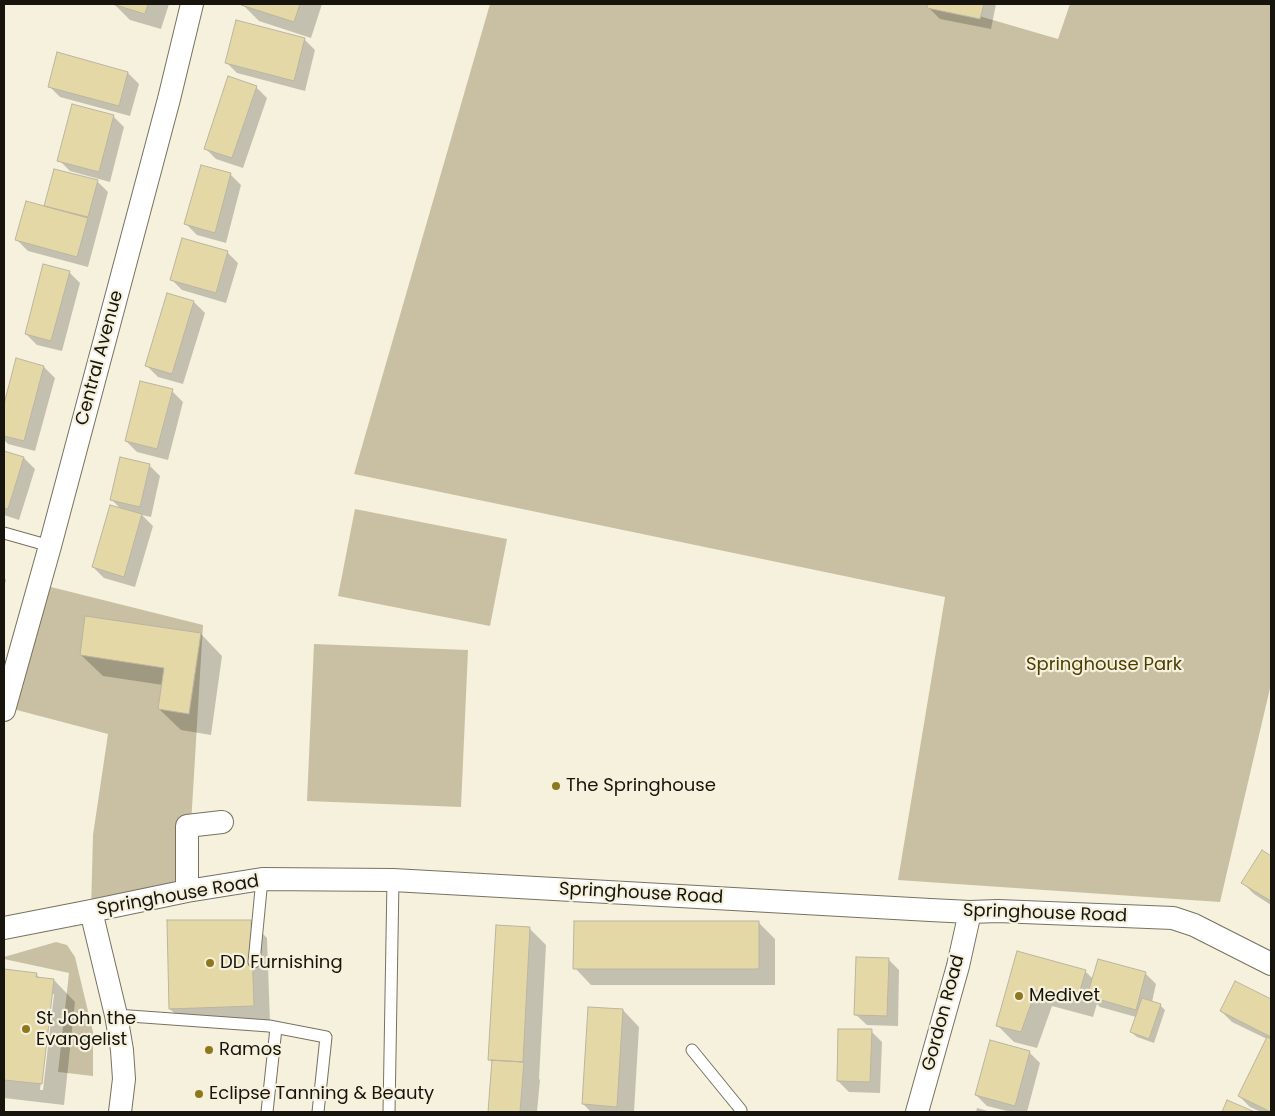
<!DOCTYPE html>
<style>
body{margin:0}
#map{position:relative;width:1275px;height:1116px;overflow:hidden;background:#f6f1dd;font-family:Poppins,sans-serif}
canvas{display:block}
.frame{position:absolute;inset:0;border:5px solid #16140d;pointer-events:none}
</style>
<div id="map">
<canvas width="1275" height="1116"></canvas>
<div class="frame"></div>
</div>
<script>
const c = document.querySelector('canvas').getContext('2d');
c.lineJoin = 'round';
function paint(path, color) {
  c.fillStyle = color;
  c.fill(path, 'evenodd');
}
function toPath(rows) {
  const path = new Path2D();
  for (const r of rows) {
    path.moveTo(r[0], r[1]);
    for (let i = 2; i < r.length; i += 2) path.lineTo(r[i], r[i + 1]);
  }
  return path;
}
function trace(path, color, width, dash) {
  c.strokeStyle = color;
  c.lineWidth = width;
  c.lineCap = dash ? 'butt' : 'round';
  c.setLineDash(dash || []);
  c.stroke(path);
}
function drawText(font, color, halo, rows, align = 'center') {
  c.font = font + ' Poppins,sans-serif';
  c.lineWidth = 4.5;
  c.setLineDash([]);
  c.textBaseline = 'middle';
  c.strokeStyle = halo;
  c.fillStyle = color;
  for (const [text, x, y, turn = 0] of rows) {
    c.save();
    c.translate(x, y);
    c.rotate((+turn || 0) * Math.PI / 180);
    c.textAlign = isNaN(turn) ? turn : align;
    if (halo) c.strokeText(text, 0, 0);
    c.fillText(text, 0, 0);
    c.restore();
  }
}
const green = toPath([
 [490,4,938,4,1058,39,1070,4,1271,4,1271,684,1220,902,898,880,945,597,354,474],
 [355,509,507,539,490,626,338,596],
 [47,586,203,625,187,891,91,911,93,835,108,734,13,709],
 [314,644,468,650,461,807,307,801],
 [56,942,67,945,75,957,93,1032,93,1076,58,1072,69,973,4,959,4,957]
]);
const shadow = toPath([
 [114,4,169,4,161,29,130,20],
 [242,4,322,4,311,38,259,21],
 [930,4,996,4,991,29,940,19,929,8],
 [304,39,315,50,305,91,237,73,226,62],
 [128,73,139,84,130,116,60,97,49,86],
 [256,87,267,98,243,168,216,159,205,148],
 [113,116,124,127,110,182,70,171,59,160],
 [230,174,241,185,226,243,197,235,186,224],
 [97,181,108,192,88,267,28,251,17,240,45,207],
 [227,252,238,263,226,303,182,290,171,279],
 [69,272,80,283,62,351,37,345,26,334],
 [194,302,205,313,183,384,158,377,147,366],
 [17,359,44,367,55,378,35,451,8,444,4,440,4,409],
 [172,391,183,402,168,460,137,452,126,441],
 [4,452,24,458,35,469,19,520,4,515],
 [149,465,160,476,151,517,142,515,153,526,135,587,104,578,93,567,121,509,112,500],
 [4,577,6,580,4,587],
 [201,634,222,656,211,735,181,730,159,709,163,685,103,676,81,655],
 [1262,852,1271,857,1271,905,1254,894,1243,883],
 [250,921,267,938,270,1022,187,1025,170,1009],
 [758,922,775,939,775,985,591,985,575,968],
 [529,928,546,945,539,1079,540,1080,537,1112,489,1112,493,1063,490,1060],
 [1018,952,1085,971,1093,979,1145,973,1156,984,1152,1002,1160,1005,1165,1010,1154,1043,1137,1037,1131,1032,1136,1017,1100,1007,1097,1004,1093,1017,1052,1006,1037,1048,1014,1042,997,1025],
 [888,959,899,970,898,1026,867,1025,855,1014],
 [4,971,36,974,41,979,54,980,75,1002,64,1105,4,1098],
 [51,994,54,994,43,1090,40,1090],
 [1235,982,1271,1000,1271,1112,1261,1112,1250,1107,1239,1096,1267,1039,1232,1022,1221,1011],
 [623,1010,639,1027,634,1112,591,1112,583,1104],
 [871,1031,882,1042,880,1093,849,1092,838,1081],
 [1029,1052,1040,1063,1027,1112,1011,1112,987,1106,976,1095],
 [977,1108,991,1112,976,1112]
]);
const building = toPath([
 [112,4,148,4,145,14,112,4],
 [241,4,300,4,294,22,241,5,241,4],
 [928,4,984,4,980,19,927,8,928,4],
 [236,20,305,38,294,81,225,63,236,20],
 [57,52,128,72,119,106,48,87,57,52],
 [228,76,257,86,232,158,204,149,228,76],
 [72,104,114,115,99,172,57,161,72,104],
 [201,165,231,173,215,233,184,224,201,165],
 [54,169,98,180,88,217,44,206,54,169],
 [26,201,88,218,77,257,15,240,26,201],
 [182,238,228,251,216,293,170,280,182,238],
 [43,264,70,271,51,341,25,334,43,264],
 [167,293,194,301,172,374,145,366,167,293],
 [16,358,44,366,24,441,4,436,4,404,16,358],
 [140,381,173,389,157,449,125,441,140,381],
 [4,451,24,457,8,509,4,508,4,451],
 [120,457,150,464,140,507,110,500,120,457],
 [110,505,142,514,124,577,92,567,110,505],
 [85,616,201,633,189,714,158,709,164,668,80,655,85,616],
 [1262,850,1271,856,1271,901,1241,883,1262,850],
 [167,920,251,920,254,1006,169,1009,167,920],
 [574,921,759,921,759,969,573,969,574,921],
 [496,925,530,927,523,1062,488,1060,496,925],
 [1017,951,1086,970,1077,1001,1036,990,1021,1032,996,1026,1017,951],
 [856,957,889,958,887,1016,854,1015,856,957],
 [1098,959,1146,972,1136,1010,1087,996,1098,959],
 [4,969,37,973,36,977,54,979,42,1084,4,1080,4,969],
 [1235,981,1271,999,1271,1037,1220,1011,1235,981],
 [1142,998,1161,1004,1149,1039,1130,1032,1142,998],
 [588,1007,623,1009,617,1107,582,1104,588,1007],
 [838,1029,872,1029,870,1082,837,1081,838,1029],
 [1267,1037,1271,1039,1271,1112,1238,1096,1267,1037],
 [990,1040,1030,1051,1015,1106,975,1095,990,1040],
 [492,1060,524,1062,520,1112,488,1112,492,1060],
 [1227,1100,1255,1112,1222,1112,1227,1100]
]);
const lane = toPath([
 [4,533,50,546],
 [254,962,262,879],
 [116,1015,269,1026,326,1037,318,1112],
 [692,1050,741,1110,741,1112],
 [267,1112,276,1028],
 [389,1112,393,880]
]);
const street = toPath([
 [4,710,50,546,169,99,192,4],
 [187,891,187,826,222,822],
 [91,911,116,1015,122,1050,124,1079,120,1112],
 [4,928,91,911,187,891,262,879,393,880,930,910,970,912,998,911,1173,918,1194,925,1271,964],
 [917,1112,958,966,970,912]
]);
const markers = [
 [556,786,5,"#8e781d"],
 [210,963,5,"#8e781d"],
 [1019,996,5,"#8e781d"],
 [26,1029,5,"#8e781d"],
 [209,1050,5,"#8e781d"],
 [199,1094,5,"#8e781d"]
];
const streetNames = [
 ["Central Avenue",100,358,-75],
 ["Springhouse Road",641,894,3],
 ["Springhouse Road",178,896,-10],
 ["Springhouse Road",1045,914,2],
 ["Gordon Road",944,1013,-75]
];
const parkNames = [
 ["Springhouse Park",1104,665]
];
const poiNames = [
 ["The Springhouse",566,786],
 ["DD Furnishing",220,963],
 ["Medivet",1029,996],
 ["St John the",36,1019],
 ["Evangelist",36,1040],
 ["Ramos",219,1050],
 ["Eclipse Tanning & Beauty",209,1094]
];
paint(green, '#c9c0a3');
paint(shadow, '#0003');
paint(building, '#e5d8a7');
trace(building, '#bab4a1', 1);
trace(lane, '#777260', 13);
trace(street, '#777260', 24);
trace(lane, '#fff', 11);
trace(street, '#fff', 22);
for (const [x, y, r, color] of markers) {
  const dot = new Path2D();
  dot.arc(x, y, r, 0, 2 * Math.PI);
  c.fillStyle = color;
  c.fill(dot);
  trace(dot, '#f6f1dd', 2);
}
drawText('18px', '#16140d', '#f6f1dd', streetNames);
drawText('18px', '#4c3e00', '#f6f1dd', parkNames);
drawText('18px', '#16140d', '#f6f1dd', poiNames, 'left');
</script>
